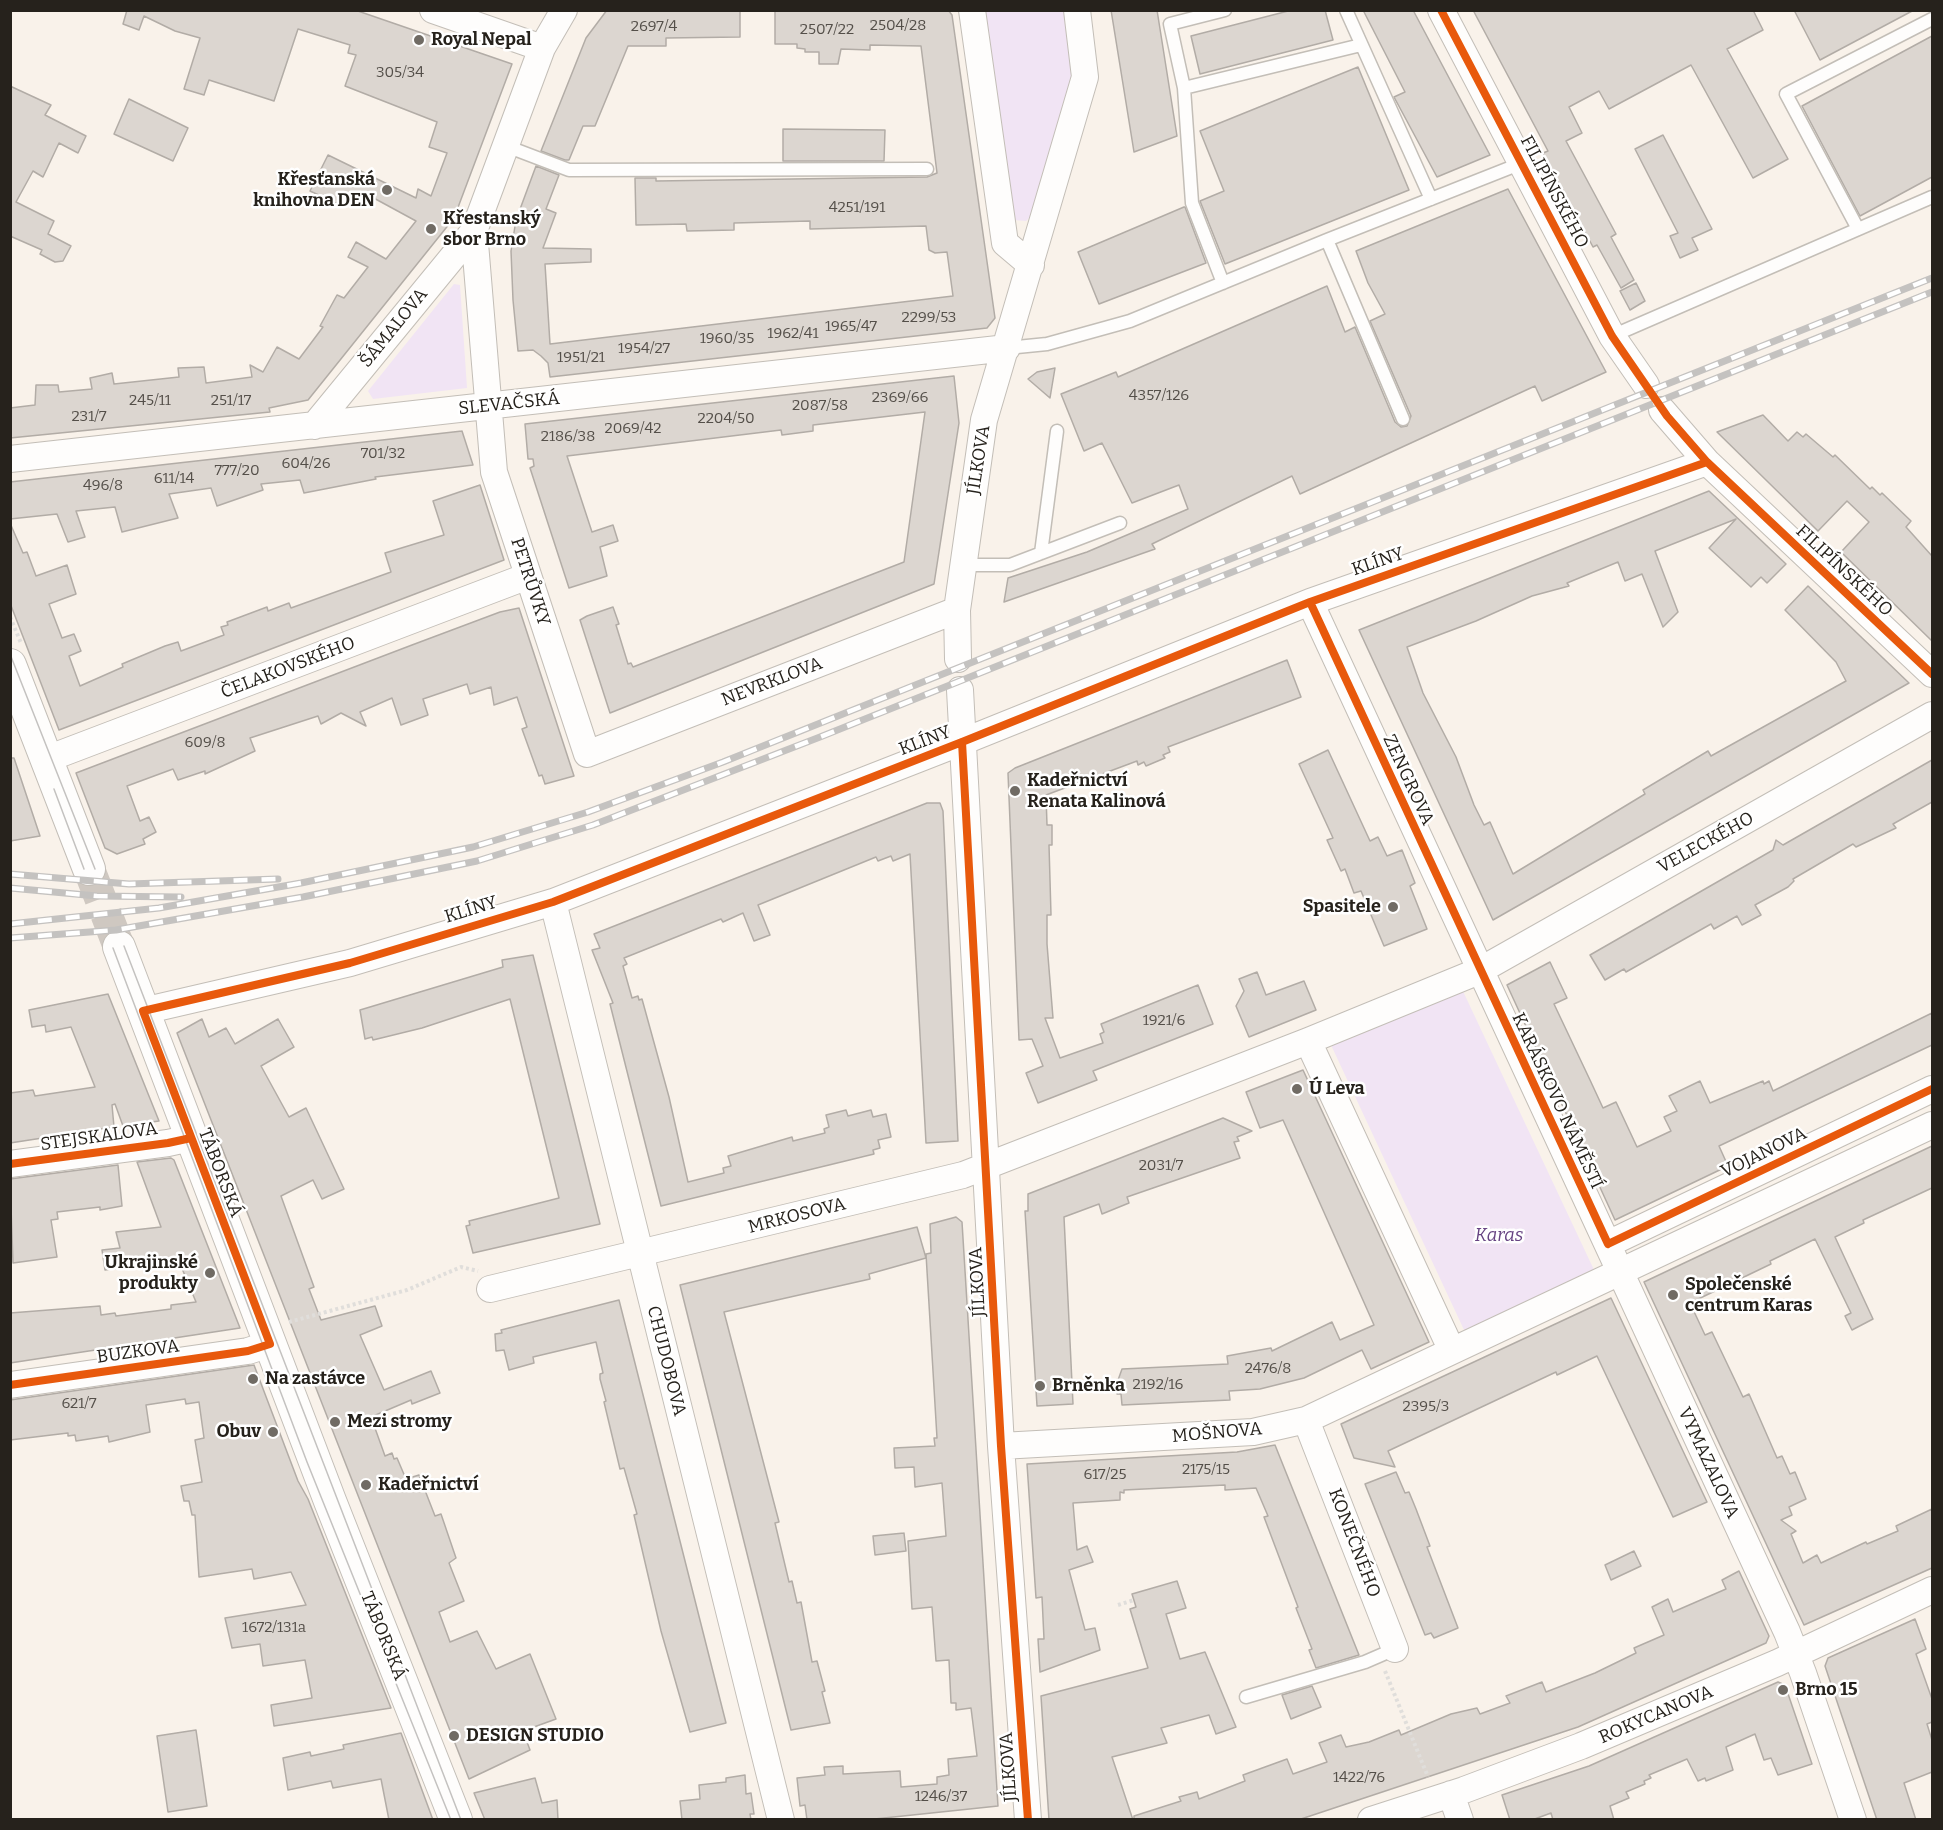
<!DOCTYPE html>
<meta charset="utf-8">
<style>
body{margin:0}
#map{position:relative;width:1943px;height:1830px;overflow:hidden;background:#f9f2ea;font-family:Bitter,serif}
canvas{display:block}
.frame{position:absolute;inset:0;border:12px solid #26221c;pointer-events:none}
</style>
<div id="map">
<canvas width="1943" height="1830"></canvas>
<div class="frame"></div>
</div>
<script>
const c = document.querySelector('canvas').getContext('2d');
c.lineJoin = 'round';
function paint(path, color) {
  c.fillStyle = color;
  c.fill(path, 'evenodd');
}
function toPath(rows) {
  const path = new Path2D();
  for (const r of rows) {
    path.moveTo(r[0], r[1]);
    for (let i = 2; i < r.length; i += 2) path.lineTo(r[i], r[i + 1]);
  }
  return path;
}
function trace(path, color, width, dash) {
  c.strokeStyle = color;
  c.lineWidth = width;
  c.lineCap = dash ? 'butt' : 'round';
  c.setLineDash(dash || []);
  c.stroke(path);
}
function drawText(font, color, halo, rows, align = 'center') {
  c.font = font + ' Bitter,serif';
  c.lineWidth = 5;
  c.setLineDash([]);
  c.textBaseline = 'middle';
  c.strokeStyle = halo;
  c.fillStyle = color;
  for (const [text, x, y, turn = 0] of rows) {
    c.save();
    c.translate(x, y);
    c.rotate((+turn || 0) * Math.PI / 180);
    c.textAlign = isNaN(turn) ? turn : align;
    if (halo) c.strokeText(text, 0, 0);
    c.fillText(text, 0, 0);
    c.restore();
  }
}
const green = toPath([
 [981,11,1066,11,1072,64,1071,87,1032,215,1026,221,1013,220],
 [454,284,460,285,467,388,373,399,368,391],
 [1461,987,1595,1272,1465,1332,1331,1045]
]);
const building = toPath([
 [127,10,355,10,512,64,454,218,308,400,269,408,270,412,10,438,10,408,35,405,36,385,58,385,59,392,92,389,90,378,112,373,114,384,179,377,178,368,204,367,206,383,252,377,250,365,263,372,277,347,299,359,323,327,320,326,337,295,344,298,368,267,348,257,356,242,386,259,416,221,370,196,350,194,344,207,310,191,328,155,416,198,418,189,431,196,447,153,429,147,437,122,345,86,356,55,348,53,350,45,298,29,274,101,209,80,204,95,184,89,200,38,175,31,144,16,139,30,123,24,127,10],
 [607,10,740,10,740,37,666,38,666,46,628,46,595,126,583,126,569,160,565,160,541,151,586,38,607,10],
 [775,10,948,10,952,15,995,318,987,328,550,377,548,363,541,356,533,350,518,351,513,300,511,251,516,220,536,166,559,175,546,209,556,213,543,248,591,249,591,262,545,264,550,344,953,296,947,252,935,253,929,250,926,226,810,229,810,221,734,223,734,230,687,231,686,224,636,225,635,178,656,178,656,181,927,177,937,173,921,46,870,45,870,50,841,49,838,64,819,64,819,52,805,52,805,49,797,48,797,44,775,44,775,10],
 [1111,10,1157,10,1177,136,1134,152,1111,10],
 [1292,10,1325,10,1333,40,1200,74,1191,36,1292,10],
 [1363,10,1413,10,1490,155,1437,177,1394,97,1405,92,1363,10],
 [1473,10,1753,10,1763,30,1727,49,1788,159,1753,178,1691,65,1609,109,1599,91,1569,107,1582,133,1566,141,1616,234,1611,237,1634,280,1621,288,1597,245,1593,247,1543,153,1548,151,1473,10],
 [1794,10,1914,10,1820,60,1794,10],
 [1932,36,1932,177,1860,216,1802,106,1932,36],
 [1358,67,1409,190,1225,264,1200,201,1224,191,1200,131,1358,67],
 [10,86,51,105,45,115,86,136,78,153,59,143,43,177,33,171,16,202,54,221,48,234,71,246,63,261,55,262,40,254,42,250,10,236,10,86],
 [129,99,188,128,173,161,114,134,129,99],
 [783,129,885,130,884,161,783,161,783,129],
 [1663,135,1712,229,1692,238,1698,250,1680,258,1670,236,1678,233,1635,149,1663,135],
 [1508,189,1606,372,1542,401,1535,386,1300,494,1292,476,1152,544,1155,549,1004,602,1008,578,1087,552,1188,509,1179,485,1132,503,1102,443,1084,451,1061,394,1116,372,1118,377,1327,286,1345,332,1355,327,1395,422,1401,427,1407,426,1411,416,1370,321,1385,314,1368,283,1356,251,1508,189],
 [1184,207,1185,207,1206,263,1099,304,1078,252,1184,207],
 [1636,283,1645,301,1630,310,1620,291,1636,283],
 [1055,368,1050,398,1028,379,1037,372,1055,368],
 [954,376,959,423,934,584,610,713,580,620,587,616,613,607,619,624,616,625,628,664,631,663,633,667,904,562,925,412,813,425,813,431,782,435,781,430,567,456,592,532,613,525,618,541,600,547,607,576,569,588,530,468,534,466,533,459,528,459,525,424,954,376],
 [1763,415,1788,441,1797,432,1803,437,1806,434,1833,457,1835,455,1870,489,1872,487,1880,495,1882,493,1911,521,1906,527,1932,556,1932,641,1841,552,1869,522,1847,501,1818,531,1717,432,1763,415],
 [462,431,473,465,375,477,376,479,304,493,300,480,261,484,263,490,217,506,211,488,169,494,178,518,122,532,115,507,76,511,85,537,68,542,57,514,10,519,10,482,462,431],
 [480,485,504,560,59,730,10,603,10,523,23,553,27,552,36,576,67,565,76,594,49,604,62,638,74,634,81,651,69,656,80,686,123,667,122,664,165,646,178,642,181,651,224,635,221,627,228,625,227,622,267,607,268,611,289,603,291,608,391,572,385,553,444,535,433,501,480,485],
 [1709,491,1786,564,1767,583,1761,577,1751,587,1709,548,1736,519,1655,551,1678,612,1663,627,1642,574,1625,581,1618,562,1567,583,1569,586,1532,596,1476,621,1407,647,1423,693,1456,757,1474,805,1484,825,1490,822,1513,874,1645,794,1643,790,1708,751,1711,756,1846,681,1836,662,1785,610,1808,586,1909,683,1493,920,1359,630,1709,491],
 [519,608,574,776,545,784,542,775,539,776,522,729,527,727,517,697,494,705,491,687,470,694,467,684,423,699,428,715,401,725,392,698,360,712,366,726,341,713,321,724,318,716,250,738,255,751,205,774,205,771,178,780,173,769,127,786,140,821,149,817,156,832,143,839,145,844,117,854,105,848,76,773,412,645,500,612,519,608],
 [1287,660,1301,697,1168,747,1170,752,1163,755,1165,758,1146,766,1144,762,1138,765,1137,761,1046,795,1047,825,1052,825,1052,845,1049,845,1051,915,1047,915,1047,944,1053,1018,1045,1018,1060,1058,1103,1043,1100,1034,1104,1032,1101,1024,1198,985,1213,1024,1093,1071,1097,1080,1038,1103,1026,1073,1043,1066,1032,1039,1019,1040,1008,773,1015,768,1287,660],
 [1328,750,1370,841,1378,837,1387,856,1402,850,1415,883,1410,886,1427,929,1384,946,1361,891,1354,893,1345,869,1341,871,1327,840,1333,838,1299,764,1328,750],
 [10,758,14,758,40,836,10,841,10,758],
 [1932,760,1932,802,1893,824,1896,828,1856,847,1853,844,1793,879,1794,881,1788,887,1755,905,1761,915,1742,925,1737,916,1714,929,1711,924,1626,972,1624,969,1605,980,1590,955,1773,850,1776,840,1783,845,1932,760],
 [927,803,940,803,943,811,958,1141,926,1143,910,854,893,861,891,856,878,861,876,857,758,905,770,935,754,941,743,913,723,922,721,919,624,958,627,964,623,966,632,998,638,996,639,1000,642,999,669,1097,688,1182,724,1173,723,1168,731,1166,728,1156,792,1137,793,1141,825,1133,824,1129,829,1127,826,1115,846,1110,848,1116,871,1110,873,1117,886,1114,891,1137,878,1140,880,1148,873,1150,874,1154,661,1206,610,1004,613,1003,592,950,600,948,594,934,927,803],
 [533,955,600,1224,473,1253,466,1226,470,1225,469,1221,559,1198,510,999,422,1028,373,1040,372,1037,365,1039,360,1010,503,967,502,960,533,955],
 [1550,962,1567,998,1554,1004,1590,1080,1603,1108,1616,1102,1637,1147,1671,1131,1664,1117,1677,1111,1669,1096,1700,1081,1710,1103,1763,1081,1764,1084,1769,1081,1773,1091,1932,1013,1932,1045,1719,1146,1728,1166,1615,1220,1507,985,1550,962],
 [1257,972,1266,995,1304,981,1316,1010,1249,1037,1236,1006,1244,991,1239,979,1257,972],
 [108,994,159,1121,123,1126,115,1104,112,1105,114,1127,10,1143,10,1093,33,1090,35,1096,95,1087,71,1027,46,1032,45,1025,32,1027,29,1010,108,994],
 [202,1019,209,1037,226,1028,235,1044,278,1019,294,1047,261,1066,289,1117,306,1108,344,1189,322,1199,313,1180,281,1196,314,1287,309,1289,321,1320,375,1306,382,1326,360,1335,384,1390,431,1371,440,1393,412,1404,411,1400,371,1417,385,1456,392,1453,394,1459,397,1458,406,1479,419,1475,435,1516,441,1514,456,1558,449,1563,464,1601,439,1612,450,1642,477,1631,496,1669,530,1654,556,1719,523,1731,530,1750,469,1779,177,1033,202,1019],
 [1303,1070,1429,1342,1371,1369,1362,1350,1304,1378,1260,1389,1229,1391,1230,1400,1122,1405,1121,1394,1117,1394,1117,1383,1122,1369,1228,1364,1227,1356,1271,1348,1272,1351,1332,1322,1340,1340,1374,1325,1283,1120,1260,1128,1246,1092,1303,1070],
 [1223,1118,1252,1131,1237,1137,1239,1141,1234,1142,1240,1158,1127,1197,1129,1203,1102,1214,1099,1204,1064,1217,1073,1404,1037,1406,1025,1211,1028,1211,1028,1194,1223,1118],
 [1932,1146,1932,1188,1863,1220,1864,1223,1835,1237,1873,1319,1852,1330,1845,1316,1851,1313,1815,1239,1770,1261,1771,1264,1690,1303,1705,1335,1712,1332,1743,1397,1749,1394,1777,1458,1782,1456,1790,1474,1795,1472,1806,1499,1789,1507,1792,1515,1781,1520,1796,1531,1791,1534,1803,1563,1817,1555,1821,1563,1866,1542,1867,1544,1898,1531,1896,1526,1932,1509,1932,1568,1804,1625,1644,1282,1932,1146],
 [171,1158,174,1160,240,1328,10,1363,10,1313,100,1306,101,1315,115,1313,116,1316,171,1309,171,1305,196,1302,178,1259,105,1270,102,1250,120,1248,116,1232,161,1227,137,1162,171,1158],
 [118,1165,122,1206,100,1210,100,1207,57,1212,58,1219,51,1220,57,1257,13,1263,10,1179,118,1165],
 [956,1217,962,1222,998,1806,865,1820,807,1820,805,1805,800,1806,797,1778,825,1775,824,1767,843,1766,843,1774,900,1771,901,1787,937,1784,937,1777,949,1775,948,1759,977,1756,971,1708,956,1710,956,1703,951,1703,949,1660,936,1661,932,1607,912,1609,908,1541,946,1536,942,1483,915,1487,914,1467,895,1468,894,1448,935,1446,934,1438,937,1438,926,1254,931,1253,930,1224,956,1217],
 [917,1227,926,1258,869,1274,870,1279,724,1312,779,1522,775,1523,789,1582,792,1581,797,1603,801,1602,812,1662,817,1661,825,1691,822,1692,830,1723,791,1730,680,1285,917,1227],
 [1611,1298,1707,1502,1673,1517,1597,1356,1557,1375,1556,1372,1388,1451,1395,1467,1354,1458,1341,1424,1611,1298],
 [619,1300,726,1723,690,1732,661,1631,634,1515,637,1514,624,1468,620,1469,604,1402,606,1401,600,1379,600,1374,603,1373,596,1342,533,1357,534,1363,509,1370,504,1350,496,1351,495,1334,502,1333,501,1330,619,1300],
 [254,1365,298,1481,308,1499,391,1708,274,1726,271,1705,312,1698,305,1660,263,1666,260,1644,232,1648,225,1618,306,1605,291,1572,254,1579,252,1569,199,1577,195,1515,192,1515,189,1501,184,1501,181,1486,202,1482,195,1440,204,1438,199,1402,186,1404,185,1399,146,1405,150,1432,109,1442,108,1436,76,1441,75,1435,68,1436,68,1433,10,1440,10,1400,254,1365],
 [1275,1445,1359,1655,1316,1668,1309,1650,1312,1649,1296,1608,1298,1607,1264,1517,1268,1516,1256,1488,1225,1490,1225,1485,1124,1490,1124,1493,1120,1492,1120,1500,1073,1503,1077,1550,1087,1546,1093,1562,1069,1570,1085,1630,1095,1628,1100,1650,1040,1672,1038,1639,1044,1639,1042,1597,1036,1598,1027,1464,1237,1452,1275,1445],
 [1396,1472,1405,1493,1409,1492,1416,1509,1430,1546,1427,1547,1458,1628,1434,1638,1431,1633,1425,1635,1365,1484,1396,1472],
 [904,1533,906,1551,875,1555,873,1536,904,1533],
 [1634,1551,1641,1566,1611,1580,1605,1565,1634,1551],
 [1739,1571,1769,1636,1766,1643,1578,1727,1298,1820,1134,1820,1134,1816,1181,1801,1179,1797,1197,1792,1199,1799,1245,1781,1243,1775,1287,1759,1293,1774,1327,1762,1319,1743,1341,1735,1346,1747,1369,1742,1399,1730,1401,1735,1451,1714,1477,1708,1480,1714,1510,1703,1506,1696,1542,1682,1546,1692,1595,1673,1636,1653,1634,1648,1664,1635,1652,1607,1668,1599,1673,1612,1726,1589,1722,1580,1739,1571],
 [1177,1581,1186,1608,1166,1614,1180,1659,1205,1652,1236,1727,1216,1734,1209,1715,1161,1728,1167,1743,1112,1757,1133,1820,1049,1820,1041,1696,1148,1668,1130,1609,1136,1607,1132,1594,1177,1581],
 [1915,1619,1926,1649,1916,1654,1932,1699,1932,1722,1927,1724,1932,1740,1932,1772,1904,1783,1916,1820,1877,1820,1825,1666,1828,1658,1915,1619],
 [1778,1682,1785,1685,1812,1764,1778,1775,1771,1758,1764,1760,1755,1734,1726,1747,1733,1770,1706,1781,1705,1778,1698,1781,1687,1759,1649,1775,1651,1778,1644,1781,1645,1784,1626,1792,1629,1798,1610,1806,1614,1820,1553,1820,1551,1813,1532,1820,1510,1820,1502,1795,1589,1766,1778,1682],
 [1312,1686,1321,1707,1291,1719,1282,1695,1312,1686],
 [196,1730,207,1806,168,1812,157,1736,196,1730],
 [401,1733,433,1820,389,1820,381,1779,333,1788,331,1781,288,1790,283,1758,310,1752,311,1756,344,1749,343,1745,401,1733],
 [745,1775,746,1794,751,1793,754,1814,750,1814,751,1820,682,1820,680,1801,700,1799,699,1785,726,1782,726,1778,745,1775],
 [535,1778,542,1803,557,1800,558,1820,485,1820,474,1793,535,1778]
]);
const tertiaryTunnel = toPath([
 [89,869,119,947]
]);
const path = toPath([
 [10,617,21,643],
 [289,1322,407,1290,461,1267,478,1271],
 [1118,1605,1134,1600],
 [1385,1671,1428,1777]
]);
const service = toPath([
 [1346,10,1431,199],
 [1184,88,1361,45],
 [506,146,569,170,927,169],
 [1858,229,1786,94,1932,19],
 [1327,240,1403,419],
 [1223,283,1192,203,1184,88,1170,24,1225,10],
 [1612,336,1932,197],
 [1007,348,1047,344,1130,321,1327,240,1522,163],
 [1041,553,1057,431],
 [963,565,1010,565,1120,523],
 [1246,1697,1365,1662,1395,1649]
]);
const minor = toPath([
 [433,10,542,48],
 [972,10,1005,243,1031,265],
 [1441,10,1612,336,1646,385],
 [474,231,494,472,587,754,957,610],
 [1662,410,1707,462,1932,674],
 [314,426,474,231,542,48,564,10],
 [10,459,1007,348],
 [1310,602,1787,1632,1803,1673,1853,1820],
 [958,659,957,610,984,420,1085,77,1077,10],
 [960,690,1001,1446,1028,1820],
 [47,759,528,576],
 [553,902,781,1820],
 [143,1011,350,963,553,902,962,742,1310,602,1707,462],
 [1308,1041,1452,1351,1932,1125],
 [10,1164,168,1143,191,1138],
 [1608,1244,1932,1089],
 [490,1289,963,1175,1308,1041,1479,971,1932,715],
 [10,1385,248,1351,270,1344],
 [1306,1420,1395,1649],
 [1001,1446,1253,1432,1306,1420,1452,1351],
 [1451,1794,1460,1820],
 [1371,1820,1464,1790,1581,1746,1777,1663,1932,1590]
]);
const tertiary = toPath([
 [10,665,89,869],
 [119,947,330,1501,456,1820]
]);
const tram = toPath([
 [10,654,95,869],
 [54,789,84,869],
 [124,946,461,1820],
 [113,948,307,1462,451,1820]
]);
const rail = toPath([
 [10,874,129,884,278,879],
 [10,888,97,896,181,897],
 [10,924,159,908,301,883,473,847,588,812,723,762,1932,278],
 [10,938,116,930,303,897,477,861,593,825,820,737,1932,292]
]);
const cycleway = toPath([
 [1441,10,1612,336,1667,416,1707,462,1932,674],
 [1310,602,1608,1244,1932,1089],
 [962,742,1001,1446,1028,1820],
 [10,1164,168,1143,191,1138],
 [10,1385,248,1351,270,1344,143,1011,350,963,553,902,962,742,1310,602,1707,462]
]);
const markers = [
 [419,40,6,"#706b64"],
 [387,190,6,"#706b64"],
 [431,229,6,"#706b64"],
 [1015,791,6,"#706b64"],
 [1393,907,6,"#706b64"],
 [1297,1089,6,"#706b64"],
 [210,1273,6,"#706b64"],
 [1673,1295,6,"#706b64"],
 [253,1379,6,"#706b64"],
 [1040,1386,6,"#706b64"],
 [335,1422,6,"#706b64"],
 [273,1432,6,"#706b64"],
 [366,1485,6,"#706b64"],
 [1783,1690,6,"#706b64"],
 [454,1736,6,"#706b64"]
];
const numberNames = [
 ["2504/28",898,26],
 ["2697/4",654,27],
 ["2507/22",827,30],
 ["305/34",400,73],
 ["4251/191",857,208],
 ["2299/53",929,318],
 ["1965/47",851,327],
 ["1962/41",793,334],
 ["1960/35",727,339],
 ["1954/27",644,349],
 ["1951/21",581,358],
 ["4357/126",1159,396],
 ["2369/66",900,398],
 ["245/11",150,401],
 ["251/17",231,401],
 ["2087/58",820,406],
 ["231/7",89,417],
 ["2204/50",726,419],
 ["2069/42",633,429],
 ["2186/38",568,437],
 ["701/32",383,454],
 ["604/26",306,464],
 ["777/20",237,471],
 ["611/14",174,479],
 ["496/8",103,486],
 ["609/8",205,743],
 ["1921/6",1164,1021],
 ["2031/7",1161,1166],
 ["2476/8",1268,1369],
 ["2192/16",1158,1385],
 ["621/7",79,1404],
 ["2395/3",1426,1407],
 ["2175/15",1206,1470],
 ["617/25",1105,1475],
 ["1672/131a",274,1628],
 ["1422/76",1359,1778],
 ["1246/37",941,1797]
];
const poiNames = [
 ["Royal Nepal",431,40],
 ["Křesťanská",375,180,"right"],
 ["knihovna DEN",375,201,"right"],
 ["Křestanský",443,219],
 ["sbor Brno",443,240],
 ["Kadeřnictví",1027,781],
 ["Renata Kalinová",1027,802],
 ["Spasitele",1381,907,"right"],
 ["Ú Leva",1309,1089],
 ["Ukrajinské",198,1263,"right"],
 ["produkty",198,1284,"right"],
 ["Společenské",1685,1285],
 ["centrum Karas",1685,1306],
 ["Na zastávce",265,1379],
 ["Brněnka",1052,1386],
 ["Mezi stromy",347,1422],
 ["Obuv",261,1432,"right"],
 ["Kadeřnictví",378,1485],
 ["Brno 15",1795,1690],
 ["DESIGN STUDIO",466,1736]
];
const streetNames = [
 ["FILIPÍNSKÉHO",1554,192,62],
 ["ŠÁMALOVA",394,328,-51],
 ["SLEVAČSKÁ",509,404,-6],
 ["JÍLKOVA",979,460,-81],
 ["KLÍNY",1378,562,-19],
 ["FILIPÍNSKÉHO",1844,571,43],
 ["PETRŮVKY",530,582,72],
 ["ČELAKOVSKÉHO",288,668,-21],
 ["NEVRKLOVA",772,682,-21],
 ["KLÍNY",925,741,-21],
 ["ZENGROVA",1408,780,65],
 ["VELECKÉHO",1706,843,-29],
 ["KLÍNY",471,910,-17],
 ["KARÁSKOVO NÁMĚSTÍ",1557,1101,65],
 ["STEJSKALOVA",99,1137,-8],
 ["VOJANOVA",1764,1153,-26],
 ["TÁBORSKÁ",220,1173,69],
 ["MRKOSOVA",797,1216,-14],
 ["JÍLKOVA",978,1282,-93],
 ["BUZKOVA",138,1352,-8],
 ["CHUDOBOVA",666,1361,76],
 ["MOŠNOVA",1217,1433,-5],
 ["VYMAZALOVA",1708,1463,65],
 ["KONEČNÉHO",1354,1543,69],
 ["TÁBORSKÁ",383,1636,68],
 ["ROKYCANOVA",1656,1715,-23],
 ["JÍLKOVA",1009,1767,-94]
];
const parkNames = [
 ["Karas",1499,1236]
];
paint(green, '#f1e4f4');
paint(building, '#dcd6d0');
trace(building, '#b2aca6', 1.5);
trace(tertiaryTunnel, '#cfc8c1', 32, [32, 16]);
trace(service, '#c3beb7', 15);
trace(minor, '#c3beb7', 28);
trace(tertiary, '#c3beb7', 34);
trace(path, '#e0dedb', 4, [3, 3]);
trace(service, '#fefdfc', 12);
trace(minor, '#fefdfc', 26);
trace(tertiary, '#fefdfc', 32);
trace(tram, '#c4c2c0', 1.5);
trace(rail, '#c4c2c0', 7);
trace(rail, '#fff', 4.5, [14]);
trace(cycleway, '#e8590c', 8);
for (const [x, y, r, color] of markers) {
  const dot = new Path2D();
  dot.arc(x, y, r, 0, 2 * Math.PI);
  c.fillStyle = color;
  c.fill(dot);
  trace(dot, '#fff', 2);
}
drawText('15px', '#544f49', null, numberNames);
drawText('bold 18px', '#26221c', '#fff', poiNames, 'left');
drawText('18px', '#26221c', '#fff', streetNames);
drawText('italic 18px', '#664382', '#fff', parkNames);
</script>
